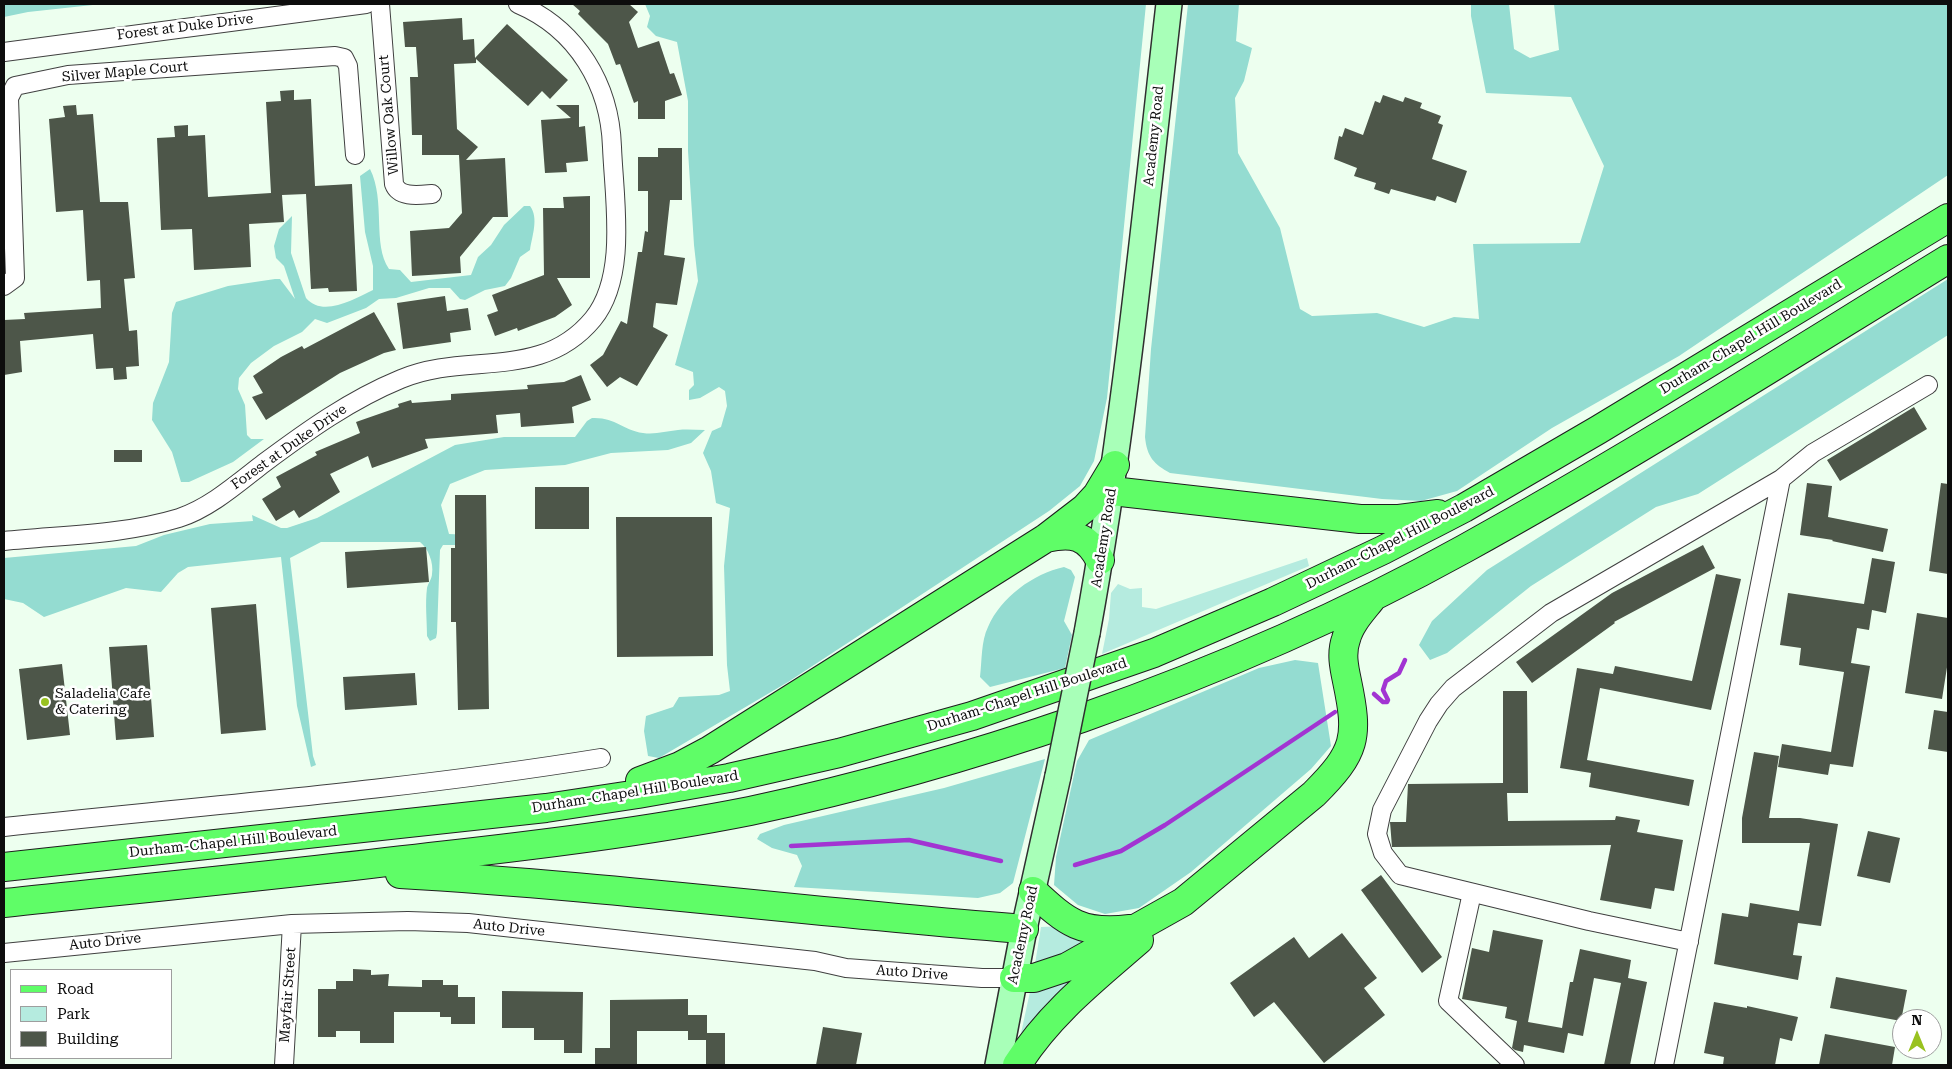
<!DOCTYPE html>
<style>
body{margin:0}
#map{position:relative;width:1952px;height:1069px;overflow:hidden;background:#edffef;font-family:"Roboto Serif",serif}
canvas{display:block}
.frame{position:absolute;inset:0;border:5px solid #0d0d0d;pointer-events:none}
.legend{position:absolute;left:10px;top:969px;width:162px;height:90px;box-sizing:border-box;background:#fff;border:1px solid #9e9e9e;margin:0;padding:6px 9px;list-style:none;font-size:15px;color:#0d0d0d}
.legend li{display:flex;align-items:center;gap:10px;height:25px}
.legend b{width:25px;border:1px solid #9e9e9e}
.north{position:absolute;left:1892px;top:1009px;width:50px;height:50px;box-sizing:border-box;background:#fff;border:1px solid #9e9e9e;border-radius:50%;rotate:0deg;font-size:14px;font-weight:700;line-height:20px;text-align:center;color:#0d0d0d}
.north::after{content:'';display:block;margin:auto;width:18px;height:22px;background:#99c220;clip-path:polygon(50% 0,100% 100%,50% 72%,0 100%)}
</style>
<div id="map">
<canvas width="1952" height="1069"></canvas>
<div class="frame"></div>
<ul class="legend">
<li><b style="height:6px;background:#5ffd67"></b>Road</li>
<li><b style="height:14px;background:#b5ebdf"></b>Park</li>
<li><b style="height:14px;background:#4d5649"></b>Building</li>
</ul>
<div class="north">N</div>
</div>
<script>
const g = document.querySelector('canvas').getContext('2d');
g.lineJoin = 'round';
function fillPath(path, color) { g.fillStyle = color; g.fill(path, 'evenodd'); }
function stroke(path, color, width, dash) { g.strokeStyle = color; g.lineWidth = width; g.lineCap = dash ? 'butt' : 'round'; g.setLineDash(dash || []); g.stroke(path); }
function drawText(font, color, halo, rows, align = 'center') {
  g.font = font + ' "Roboto Serif",serif'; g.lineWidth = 5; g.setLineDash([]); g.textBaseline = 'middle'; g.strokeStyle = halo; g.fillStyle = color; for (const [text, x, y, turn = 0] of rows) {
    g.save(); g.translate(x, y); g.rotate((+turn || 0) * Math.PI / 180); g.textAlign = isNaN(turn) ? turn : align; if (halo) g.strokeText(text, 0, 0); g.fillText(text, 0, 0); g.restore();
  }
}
fillPath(new Path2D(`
 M1307 558 1309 566 1102 654 1109 619 1111 593 1118 584 1130 589 1142 588V607L1156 609Z
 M1066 926 1107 938 1035 964 1041 927Z
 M1095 958 1020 1038 1031 987Z`), '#b5ebdf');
fillPath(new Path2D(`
 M4 4H102L28 12 4 17Z
 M645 4H1146L1107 398 1094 461 1080 486 1049 511 788 682 659 758 648 756 644 731 646 716 673 707 679 697 719 695 730 691 727 665 724 566 730 508 716 503 711 471 703 453 712 431 721 427 727 406 725 391 719 387 700 398 689 400V390L694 385 693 372 675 365 698 281 694 245 688 151V101L677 42 656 36 647 27 650 16Z
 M1188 4H1239L1236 41 1252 48 1244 81 1235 98 1238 153 1280 228 1300 309 1312 316 1377 313 1424 327 1454 317 1479 319 1473 244 1580 243 1604 166 1571 97 1486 93 1471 16V4H1509L1514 49 1530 58 1559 50 1554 4H1948V175L1679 356 1552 428 1457 491 1421 501 1382 499 1170 473C1154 464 1147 457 1145 437L1151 349Z
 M370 169C386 201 372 244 389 269L400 270 411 282 471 275 478 257 491 245 504 225 524 206H530C539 218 532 236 530 250L520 257 511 278 505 286 485 290 465 300 460 299 450 288H429L396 298 379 299 366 308 327 323 315 319 302 332 274 346 251 363 239 378 238 389 245 405 247 435 251 439H264L233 462 189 482H181L172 452 152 420 153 403 169 362 172 313 176 302 228 286 275 279H280L295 299 284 266 276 258 274 246 279 229 292 216 291 253 306 298C323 318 354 299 373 290V266L365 232 360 176Z
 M1948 279V335L1698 494 1656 507 1531 586 1447 653 1430 660 1419 645 1432 621 1487 570Z
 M592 418C616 417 622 430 643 433 655 435 666 431 678 430 687 429 696 430 705 430L691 443 668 450 611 453 565 465 485 470 450 484 441 505 449 534 471 535 463 545H443L440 550 437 633 436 638 430 641 427 636C427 620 425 604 427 588 428 583 432 579 432 574 434 563 428 548 420 542H321L290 558 313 756 316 765 311 767 297 706 281 557 188 567 178 573 161 592 126 588 44 617 23 603 4 599V558L136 546 164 535 210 524 253 521 252 515 281 528H287L317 518 455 445 504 437H575L587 421Z
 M1064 567 1071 570 1075 577 1064 621 1072 635 1065 668 990 687 980 677C982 661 981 641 988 627 1001 597 1033 574 1064 567Z
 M1295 660 1318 663 1331 746 1311 769 1191 872 1139 908 1105 914 1078 905 1054 885 1056 857 1077 761 1089 740 1259 668Z
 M1045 759 1013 883 1000 893 978 898 794 887 802 866 797 855 772 848 757 839 760 834 784 825 944 788Z`), '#94dcd1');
stroke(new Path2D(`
 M1374 694 1383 702H1387L1388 700 1383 690 1386 681 1399 673 1405 660
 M791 846 909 840 1001 861
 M1075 865 1121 851 1165 825 1335 712`), '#a234d2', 4.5);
fillPath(new Path2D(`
 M572 4H629L638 12 629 22 638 48 659 41 670 74 674 73 682 95 665 101V119H638V101L634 103 620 64 616 65 608 44 578 14 580 11Z
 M462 18 463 40 474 39 475 58 507 24 568 80 550 99 542 91 528 106 476 59V63L454 64 457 129 478 147 466 160 505 158 508 217H493L460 257 461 273 412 276 410 231 449 228 462 213 459 155H422V135H412L410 77H418L416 47H405L403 22Z
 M294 90V100L311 99 315 186 352 184 357 291 329 292 328 288 311 289 306 194 282 195 284 222 249 224 251 267 194 270 192 229 161 230 157 138 175 137 174 126 188 125V136L205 135 208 197 271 193 266 102 281 101 280 91Z
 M1383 95 1403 102 1405 97 1422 103 1420 108 1441 116 1438 123 1443 125 1432 159 1467 171 1456 203 1437 196 1435 201 1391 189 1389 194 1374 189 1376 183 1354 176 1357 168 1334 159 1339 136 1342 137 1345 128 1363 135 1375 101 1380 103Z
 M76 105 77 115 93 114 100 202H128L135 278 124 279 129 331 137 330 139 366 126 367 127 379 114 380 113 368 96 369 93 334 20 341 22 372 4 375V320L25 319 24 313 101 308 100 280 87 281 83 210 56 212 49 119 65 117 63 106Z
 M556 105H579V127L585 126 588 161 566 163 567 172 545 173 541 120 571 118Z
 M658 148H682V200H670L664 255 685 258 677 305 656 303 653 327 668 335 637 386 620 377 607 387 590 365 603 355 621 321 627 324 638 252H642L645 231 648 232V191H638V157H658Z
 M590 196V278H557L572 305 555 317 518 331 517 328 495 336 487 315 498 311 492 295 544 275 543 208H564L563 197Z
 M445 296 447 311 468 308 471 330 450 333 451 342 403 349 397 303Z
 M374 312 396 350 384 353 340 373 266 420 252 397 263 393 253 376 281 357 302 346 304 349Z
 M581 375 591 400 572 407 574 423 521 427 520 413 496 415 498 433 425 439 428 448 372 468 368 456 330 474 340 492 299 518 294 510 276 521 262 499 281 487 276 477 317 455 315 452 360 433 356 422 399 407 398 404 411 400 412 403 451 400V394L528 389 527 385 564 382Z
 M1914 407 1927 429 1840 481 1827 460Z
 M114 450H142V462H114Z
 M1807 483 1832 486 1828 517 1888 529 1883 552 1832 541 1833 540 1800 535Z
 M1941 483 1948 484V574L1929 571Z
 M535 487H589V529H535Z
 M455 495H486L489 709 458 710 456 622H451V548H455Z
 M616 517H712L713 656 617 657Z
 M1703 545 1715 568 1614 622 1615 623 1532 683 1516 662 1612 593Z
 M426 547 429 582 347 588 345 552Z
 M1872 558 1895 562 1886 613 1872 610 1869 630 1857 628 1851 663 1870 666 1853 767 1830 764 1828 775 1778 767 1782 744 1831 752 1844 672 1799 665 1801 648 1780 645 1788 593 1864 604Z
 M1716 574 1741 579 1711 710 1600 688 1587 760 1694 780 1689 806 1589 787 1591 773 1560 768 1577 668 1613 674 1615 666 1692 681Z
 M256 604 266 730 221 734 211 608Z
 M1917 613 1948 618V661L1942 699 1905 693Z
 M147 645 154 737 116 740 109 647Z
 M62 664 70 735 27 740 19 669Z
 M415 673 417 705 345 710 343 677Z
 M1503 691H1527L1528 793H1507L1508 821 1615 820 1616 816 1640 820 1637 832 1683 840 1674 891 1655 888 1651 909 1600 900 1611 845 1392 847 1390 822H1406L1408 784 1503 783Z
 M1934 710 1948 712V752L1928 749Z
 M1754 752 1779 756 1769 818H1800L1838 824 1821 926 1798 923 1793 955 1802 956 1798 980 1714 964 1722 913 1748 917 1750 903 1799 911 1810 843H1742V818Z
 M1868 831 1900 838 1890 883 1857 876Z
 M1381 875 1442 957 1422 973 1361 890Z
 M1493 930 1543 940 1528 1022 1562 1028 1570 982H1573L1580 949 1631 960 1628 978 1647 982 1630 1065H1604L1621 983 1594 978 1583 1036 1568 1033 1564 1053 1524 1045 1523 1052 1515 1050 1512 1048 1517 1021 1505 1018 1507 1007 1462 999 1472 948 1489 952Z
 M1342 933 1377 978 1364 988 1385 1015 1324 1063 1274 1002 1254 1017 1230 983 1294 937 1309 958Z
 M353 969 371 970V975L389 974 388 986 422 987V980H443V985H458V997H475V1024H451V1017H440V1012H394V1043H360V1031H336V1037H318V989H336V981H353Z
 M1836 977 1907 990 1901 1021 1830 1008Z
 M502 991 583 992 582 1053H564V1040H534V1028H502Z
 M688 999V1015H707V1033H725V1065H706V1040H688V1031H637V1065H595V1048H610V1000Z
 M1714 1002 1747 1008V1006L1798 1017 1792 1041 1780 1038 1775 1065H1723L1724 1057 1704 1053Z
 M823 1027 862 1033 856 1065H816Z
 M1825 1034 1895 1047 1892 1065H1819Z`), '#4d5649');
const minor = new Path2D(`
 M380 4 394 184C399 198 419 195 432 194
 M4 52 366 4
 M4 286 15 278 9 98 15 86 68 75 335 56 344 58 348 66 355 155
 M4 541C61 535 123 535 179 518 210 508 238 483 264 463 307 431 350 400 401 379 466 351 541 382 593 319 628 276 614 199 612 147 610 85 577 29 518 4
 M4 827C203 806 404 790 601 758
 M1472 893 1448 1001 1515 1065
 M1689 942 1589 921 1400 875 1383 853 1377 834 1382 810 1428 721 1439 704 1453 688 1551 613 1781 479 1813 453 1928 385
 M4 953 292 924 408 921 468 923 815 961 846 968 982 978H1014
 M284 1065 292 924
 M1664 1065 1781 479`);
const secondary = new Path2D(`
 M1087 633C1125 425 1145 214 1169 4
 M998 1065 1024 929 1058 776`);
const primary = new Path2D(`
 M1112 491 1360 519H1399L1438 514
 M1046 538C1072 532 1087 535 1100 560
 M640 781 680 766 710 750 1046 538 1085 508 1097 495 1115 465
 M4 867 546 808 638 794 729 778 839 753 972 716 1154 653 1273 602 1383 550 1464 508 1598 430 1948 218
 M400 874C608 886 816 913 1024 929
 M1033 891C1067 923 1082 935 1130 929
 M4 903C146 888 288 874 430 857 537 845 644 832 750 811 863 787 974 755 1082 718 1213 672 1343 616 1464 549 1629 458 1788 357 1948 259
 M1014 978H1034L1067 967 1183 902 1314 794C1356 752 1359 738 1347 681 1344 667 1341 653 1346 639 1350 623 1363 610 1373 597
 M1017 1065C1049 1014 1094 979 1139 940`);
stroke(minor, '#404040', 20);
stroke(secondary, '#2f2f2f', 28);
stroke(primary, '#1e1e1e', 30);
stroke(minor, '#fff', 18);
stroke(secondary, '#a8ffb8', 25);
stroke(primary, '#5ffd67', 28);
const secondaryBridge = new Path2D(`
 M1058 776 1087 633`);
stroke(secondaryBridge, '#2f2f2f', 28, []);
stroke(secondaryBridge, '#a8ffb8', 25);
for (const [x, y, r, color] of [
 [45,702,5,"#99c220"]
]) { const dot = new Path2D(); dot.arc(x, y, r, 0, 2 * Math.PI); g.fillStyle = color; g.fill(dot); stroke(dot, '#fff', 2); }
drawText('14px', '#0d0d0d', '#fff', [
 ["Forest at Duke Drive",185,27,-7],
 ["Silver Maple Court",125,72,-5],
 ["Willow Oak Court",389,115,-95],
 ["Academy Road",1154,136,-84],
 ["Durham-Chapel Hill Boulevard",1751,337,-31],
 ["Forest at Duke Drive",289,447,-35],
 ["Academy Road",1104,538,-81],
 ["Durham-Chapel Hill Boulevard",1400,538,-27],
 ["Durham-Chapel Hill Boulevard",1027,695,-18],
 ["Durham-Chapel Hill Boulevard",635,792,-9],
 ["Durham-Chapel Hill Boulevard",233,842,-6],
 ["Auto Drive",509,928,6],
 ["Academy Road",1023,935,-78],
 ["Auto Drive",105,942,-6],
 ["Auto Drive",912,973,4],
 ["Mayfair Street",288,995,-86]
]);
drawText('14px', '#0d0d0d', '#fff', [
 ["Saladelia Cafe",55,694],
 ["& Catering",55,710]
], 'left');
</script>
